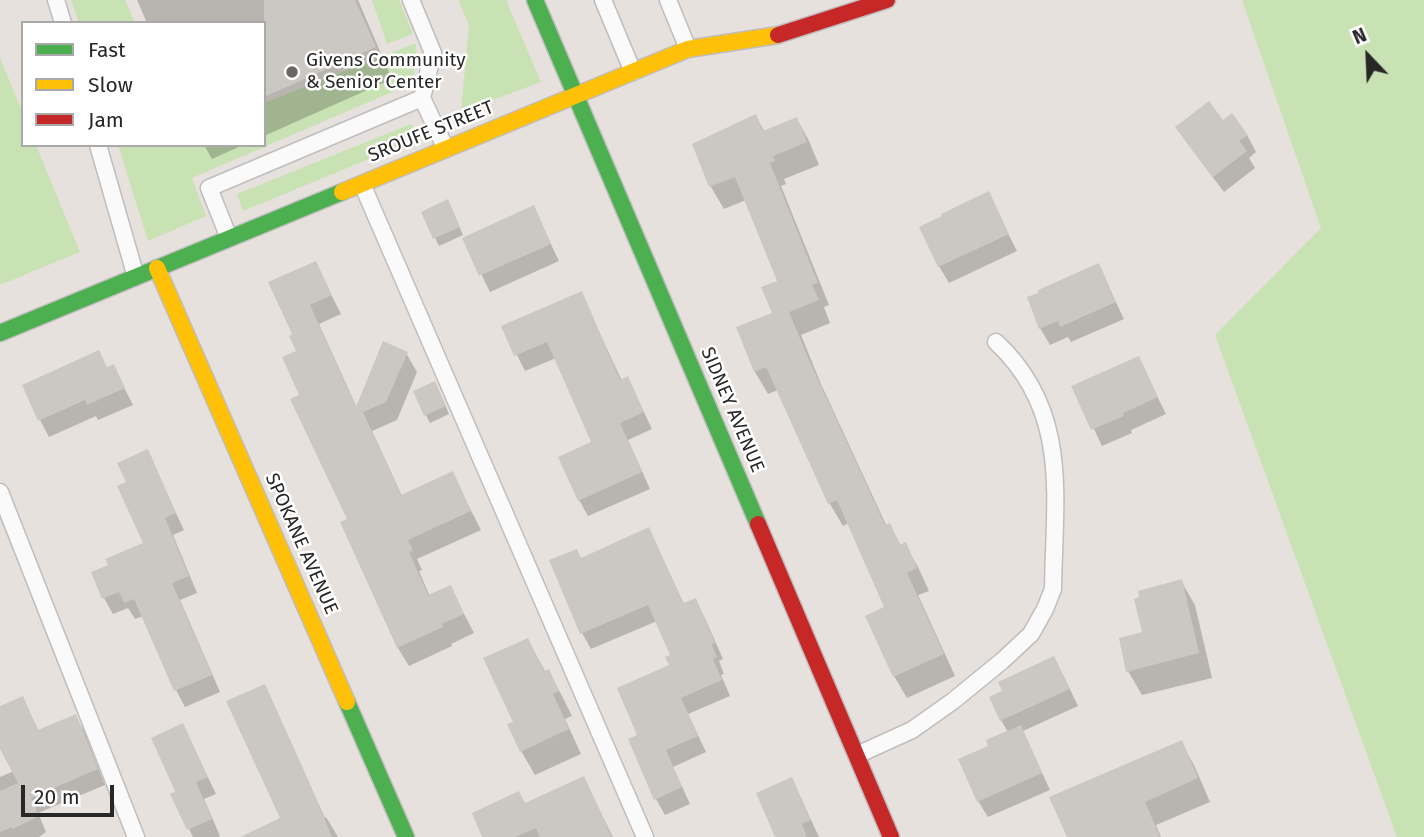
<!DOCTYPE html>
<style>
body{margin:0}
#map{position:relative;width:1424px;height:837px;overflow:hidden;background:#e6e1dc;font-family:"Fira Sans",sans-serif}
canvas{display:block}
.legend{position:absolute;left:21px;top:21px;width:245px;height:126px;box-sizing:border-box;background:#fff;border:2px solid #a9a9a9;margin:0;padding:9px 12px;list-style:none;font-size:21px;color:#272727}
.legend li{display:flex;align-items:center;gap:14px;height:35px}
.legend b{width:35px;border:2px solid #a9a9a9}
.north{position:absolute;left:1333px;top:21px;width:70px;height:70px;-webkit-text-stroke:5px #fff;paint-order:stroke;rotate:337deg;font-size:19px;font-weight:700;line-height:28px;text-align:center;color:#272727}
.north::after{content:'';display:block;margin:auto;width:24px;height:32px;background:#272727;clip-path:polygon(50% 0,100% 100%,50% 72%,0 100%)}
.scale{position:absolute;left:21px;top:785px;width:93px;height:32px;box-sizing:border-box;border:4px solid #272727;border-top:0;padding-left:9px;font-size:21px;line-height:24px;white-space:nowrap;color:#272727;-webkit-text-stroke:5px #fff;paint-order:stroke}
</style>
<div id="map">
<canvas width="1424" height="837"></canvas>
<ul class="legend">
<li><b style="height:9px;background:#4caf50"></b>Fast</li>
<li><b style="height:9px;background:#ffc107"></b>Slow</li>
<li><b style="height:9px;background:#c62828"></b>Jam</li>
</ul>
<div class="north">N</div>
<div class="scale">20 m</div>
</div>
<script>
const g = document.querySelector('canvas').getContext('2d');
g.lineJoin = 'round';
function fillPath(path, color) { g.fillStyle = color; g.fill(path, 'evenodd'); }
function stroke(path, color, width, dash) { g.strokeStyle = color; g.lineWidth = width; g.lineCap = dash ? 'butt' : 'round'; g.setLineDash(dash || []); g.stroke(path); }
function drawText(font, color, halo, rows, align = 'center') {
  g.font = font + ' "Fira Sans",sans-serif'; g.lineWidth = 5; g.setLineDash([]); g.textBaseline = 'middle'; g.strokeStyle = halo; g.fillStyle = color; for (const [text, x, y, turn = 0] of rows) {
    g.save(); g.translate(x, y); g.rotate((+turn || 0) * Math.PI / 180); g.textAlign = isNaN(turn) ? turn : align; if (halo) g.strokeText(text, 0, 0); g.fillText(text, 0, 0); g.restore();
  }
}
fillPath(new Path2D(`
 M71 0H125L135 23H79Z
 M372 0H399L413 34 387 44Z
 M458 0H506L541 82 461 112 469 25Z
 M1242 0H1424V837H1397L1215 335 1321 228Z
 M416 43 413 83 192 178 206 216 148 241 118 145H264V103Z
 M0 58 23 113V145H36L80 252 0 285Z
 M411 124 420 138 243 211 237 194Z`), '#c9e2b3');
fillPath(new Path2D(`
 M137 0H358L392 79 264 136V23H147Z
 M756 117 765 132 797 119 809 141 819 165 784 179 786 184 781 186 829 305 824 307 830 323 801 335 821 384 887 527 890 525 901 546 905 545 918 567 929 591 918 595 955 676 907 698 894 676 887 608 849 523 843 526 830 504 778 390 768 394 755 372 738 328 774 314 779 282 746 200 724 209 711 187 694 145Z
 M1223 122 1247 135 1256 152 1249 158 1255 168 1224 192 1187 143 1177 127Z
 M204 145H243L212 159Z
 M988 194 1017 251 949 283 939 266Z
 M533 207 559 261 490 292 464 239Z
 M452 209 463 235 439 246 423 213Z
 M315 263 341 314 319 324 357 408 406 353 417 372 397 420 372 431 402 496 452 473 481 530 417 559 422 570 419 571 430 597 450 587 474 633 451 644 452 646 409 666 398 648 342 523 349 520 301 396 298 352Z
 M1098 265 1124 319 1071 342 1068 337 1050 345 1040 328Z
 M581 293 622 381 628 379 652 429 628 440 650 489 588 516 579 500 593 443 556 358 525 371 503 327Z
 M1138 358 1166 414 1131 430 1132 433 1102 446 1074 387Z
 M113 366 133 405 98 420 96 416 49 437 40 420Z
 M439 391 449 414 430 423 426 415Z
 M147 451 184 530 173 535 197 593 180 600 220 692 185 707 176 690 144 616 135 619 128 608 113 614 104 598 110 566 145 544 128 483Z
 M649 529 684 604 695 600 704 616 723 659 719 661 724 674 721 675 730 696 688 714 706 752 673 767 690 804 665 815 656 799 639 736 671 666 673 655 657 621 591 649 582 633 552 561 581 560Z
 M1181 581 1195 605 1212 678 1142 695 1128 671 1144 633Z
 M528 640 546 673 548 671 562 696 572 716 565 719 581 754 535 775 521 751Z
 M1063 675 1078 706 1023 731 1050 790 988 817 978 801 991 747 1008 732 1001 720Z
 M264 686 325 818 326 817 338 837H280L282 819Z
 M22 698 39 731 75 716 84 731 105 785 38 813 46 832 39 837H0V777L14 771 0 745V708Z
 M183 726 216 794 204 799 220 836 218 837H193L173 795 178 792 153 739Z
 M1181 742 1194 765 1210 802 1156 825 1161 837H1069Z
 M584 779 613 837H484L525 805Z
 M800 796 819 837H777Z`), '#0003');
fillPath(new Path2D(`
 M264 0H355L376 47 264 97Z
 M1209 101 1223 120 1232 113 1248 135 1239 141 1247 151 1213 177 1175 127Z
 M756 114 763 131 797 117 807 142 773 156 775 161 770 163 818 283 812 285 819 300 789 312 809 360 885 525 890 523 900 545 906 542 917 568 907 573 944 654 893 677 865 616 884 607 837 500 828 504 766 367 754 372 736 327 772 313 761 287 777 281 735 177 709 187 692 144Z
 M989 191 1009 234 938 267 919 227 942 216 941 214Z
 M448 199 460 227 433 239 421 212Z
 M534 205 551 244 479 276 462 238Z
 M316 261 332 295 310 305 356 407 383 341 408 352 386 402 363 412 401 495 453 471 471 511 408 540 413 551 409 552 428 595 451 585 464 614 442 624 443 627 397 648 340 522 347 519 290 399 299 395 282 357 296 351 289 336 292 334 268 282Z
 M1099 263 1116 302 1060 327 1058 321 1039 329 1027 297 1038 293V290Z
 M582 291 620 380 628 376 644 412 620 423 642 472 578 501 558 457 591 442 573 401 547 342 514 356 501 326Z
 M99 350 107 367 114 364 125 388 87 405 85 400 38 421 22 385Z
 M1139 356 1158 397 1123 413 1124 416 1091 430 1071 386Z
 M435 381 446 406 424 416 413 391Z
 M148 449 176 513 165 518 189 576 172 583 212 675 174 691 134 599 124 603 119 592 102 599 91 572 108 565 105 559 143 543 117 486 126 482 117 463Z
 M649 527 683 603 696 598 715 643 711 644 717 657 713 659 722 680 681 698 698 736 666 750 682 787 654 800 628 739 637 735 617 688 669 665 665 657 670 655 648 605 580 634 549 560 577 549 581 558Z
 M1182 579 1199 653 1126 672 1119 638 1142 632 1134 599 1139 597 1138 591Z
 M528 638 544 671 549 669 559 691 553 694 569 729 520 752 507 724 513 722 483 658Z
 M1054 656 1070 689 1000 721 989 697 1002 691 998 682Z
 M265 684 310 784 332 837H240L280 818 226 701Z
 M23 696 38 730 76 714 98 769 31 798 39 816 13 829 12 827 0 832V791L18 783 0 749V706Z
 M183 723 208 777 196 782 212 819 187 830 170 794 180 789 175 791 151 738Z
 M1021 725 1042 773 977 802 958 759 988 746 986 740Z
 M1182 740 1198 778 1145 802 1160 837H1067L1049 797Z
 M584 776 612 837H540L536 828 515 837H482L472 813 519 791 525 803Z
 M792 777 811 820 802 824 807 837H775L756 793Z`), '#cbc7c3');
const lane = new Path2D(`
 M56 0 63 23
 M411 0 433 53 422 98 446 149
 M603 0 633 72
 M668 0 688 49
 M98 145 136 277
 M362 184 645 837
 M229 238 209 188 422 98
 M0 492 136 837
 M857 755 912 730 953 701 1002 661 1031 634 1045 609 1053 589C1054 498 1071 412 996 342`);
const fast = new Path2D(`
 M535 0 758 524
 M0 333 342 192
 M347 702 406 837`);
const slow = new Path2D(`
 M342 192 688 49 778 35
 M157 268 347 702`);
const jam = new Path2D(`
 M778 35 887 0
 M758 524 891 837`);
stroke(lane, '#bfbdbe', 19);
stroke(fast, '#bfbdbe', 19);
stroke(slow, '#bfbdbe', 19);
stroke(jam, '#bfbdbe', 19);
stroke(lane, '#fbfafa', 16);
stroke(fast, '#4caf50', 16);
stroke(slow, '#ffc107', 16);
stroke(jam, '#c62828', 16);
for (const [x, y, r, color] of [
 [292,72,7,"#6a6866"]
]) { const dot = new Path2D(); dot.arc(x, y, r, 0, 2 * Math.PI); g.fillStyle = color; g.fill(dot); stroke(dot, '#fff', 2.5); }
drawText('19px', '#272727', '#fff', [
 ["Givens Community",306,61],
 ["& Senior Center",306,83]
], 'left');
drawText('19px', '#272727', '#fff', [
 ["SROUFE STREET",431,132,-22],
 ["SIDNEY AVENUE",732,410,67],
 ["SPOKANE AVENUE",301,544,66]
]);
</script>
